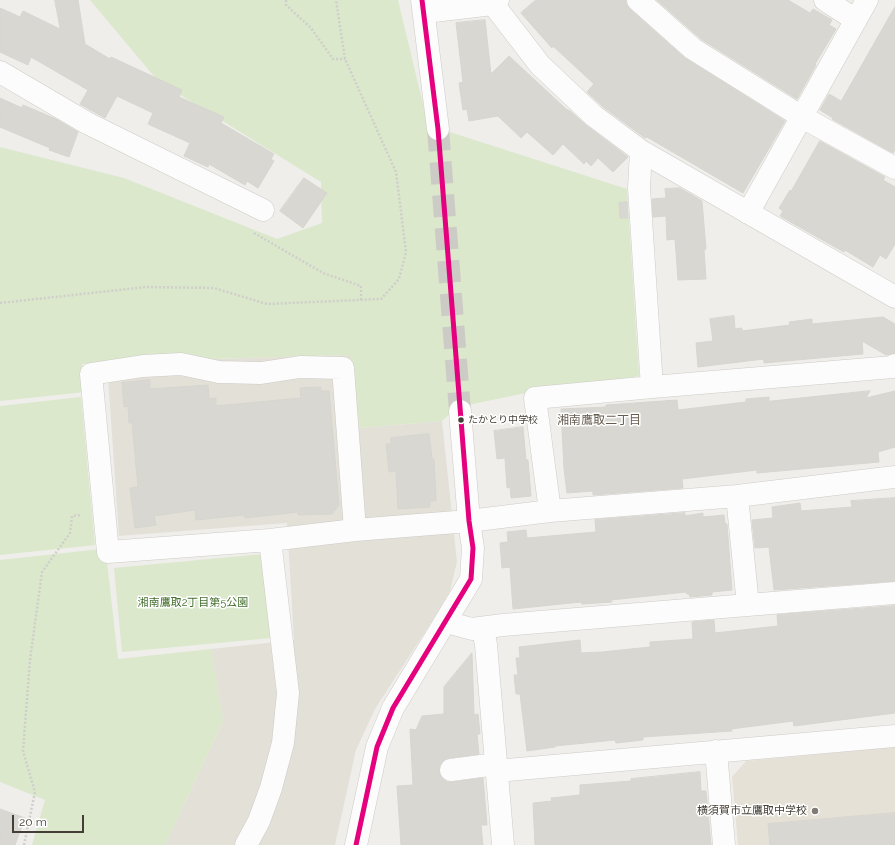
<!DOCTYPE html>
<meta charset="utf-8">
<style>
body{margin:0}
#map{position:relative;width:895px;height:845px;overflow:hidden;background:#efeeea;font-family:Raleway,sans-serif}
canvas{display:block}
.scale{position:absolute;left:12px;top:815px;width:72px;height:18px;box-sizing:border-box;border:2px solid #443f36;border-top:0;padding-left:5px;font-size:12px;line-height:14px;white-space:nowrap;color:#443f36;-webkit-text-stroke:3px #fff;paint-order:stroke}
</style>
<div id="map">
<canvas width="895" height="845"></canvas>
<div class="scale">20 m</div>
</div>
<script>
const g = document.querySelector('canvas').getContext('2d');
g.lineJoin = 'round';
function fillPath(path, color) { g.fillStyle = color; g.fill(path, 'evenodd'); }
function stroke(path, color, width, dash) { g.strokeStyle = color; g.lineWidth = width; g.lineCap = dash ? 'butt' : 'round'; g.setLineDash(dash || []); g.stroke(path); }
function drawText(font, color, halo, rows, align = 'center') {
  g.font = font + ' Raleway,"Noto Sans JP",sans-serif'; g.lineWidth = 3; g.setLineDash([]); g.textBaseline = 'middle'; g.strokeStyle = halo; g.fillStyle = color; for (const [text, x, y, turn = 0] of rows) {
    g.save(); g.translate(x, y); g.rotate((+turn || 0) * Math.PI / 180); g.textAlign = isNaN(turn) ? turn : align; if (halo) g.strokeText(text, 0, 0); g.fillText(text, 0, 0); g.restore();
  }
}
fillPath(new Path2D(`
 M350 355 360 428 442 421 457 562 450 591 432 621 375 709 356 750 335 845H165L223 721 211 649 294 640 287 523 119 536 107 362Z`), '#e3e0d7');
fillPath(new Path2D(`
 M895 747V845H738L732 777 746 761Z`), '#e5e1d6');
fillPath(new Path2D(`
 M90 0H398L428 125 627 189 639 376 521 394 458 407 442 421 360 428 349 355 107 362 82 364 85 392 0 401V147L124 178 277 239 322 223 321 182 158 81Z
 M81 397 95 545 0 555V406Z
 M101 549 107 562 118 659 211 649 223 721 165 845H32L45 800 0 782V560Z
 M263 554 271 638 122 652 114 568Z`), '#dbe8cc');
const building = new Path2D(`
 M55 0H78L85 44 110 59 111 57 182 90 179 97 224 117 221 123 274 154 271 159 274 161 258 188 247 181 245 185 209 164 208 167 184 156 190 143 148 124 153 113 117 96 105 118 80 104 88 90 31 57 28 65 0 52V8L20 17 23 11 60 29Z
 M536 0H626V4L630 9 685 58 785 121 743 193 647 137 645 138 602 106 587 92 594 84 553 46 552 48 521 13Z
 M657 0H788L810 13 813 9 832 20 829 25 836 29 815 64 816 65 797 99 701 39Z
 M895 7V149L893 153 832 119 833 118 820 110 829 94 841 101Z
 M485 20 491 74 509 56 566 109 570 111 587 126 628 157 613 172 598 158 591 166 586 161 584 164 563 144 553 155 527 132 521 138 498 116 469 121 467 109 463 110 459 83 463 82 456 23Z
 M0 98 22 108 23 105 56 119 78 132 69 157 49 150 50 148 0 127Z
 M820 141 885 177 883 180 895 187V244L886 259 880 255 873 267 845 250 844 252 780 216 783 211 779 208 790 190 791 191Z
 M304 178 327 193 303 228 280 211Z
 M680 188 702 201 706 249 704 250 706 279 678 280 675 239 667 240 666 216 653 217 652 199 666 198 665 189Z
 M627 202 628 218H620L619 203Z
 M734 316 735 329 742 328V331L790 325 789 322 812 319V324L883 317 895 324V353L886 355 862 341 863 354 764 363V359L698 367 696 343 713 341 710 319Z
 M150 380V389L208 385 209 399 216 398V406L301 398 300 388 321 387V391H329L339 505 332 514 298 515V512L245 518 244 515 196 520 195 510 154 516 156 525 135 528 130 488 138 487 132 423H129L128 406 124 407 122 383Z
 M870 391 866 398 895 391V447L878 452 879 462 757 473V470L682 479 683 488 593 495V491L567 493 564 469 561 409 606 407V405L677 400 678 410 746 402V399L769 397V401Z
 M523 427 526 460H528L531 496 511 498 510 487 507 488 505 458 497 459 494 431Z
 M429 434 432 459H434L436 501H430V507L398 509 396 471 389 472 386 444H391V438Z
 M895 498V581L774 590 769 547 755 548 752 520 773 518 772 507 800 503 801 511 852 507 851 501Z
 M685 513V516L703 513V517L724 515 725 524H727L732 590 712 592V595L690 597 689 594H687L686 592 611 600 612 602 582 604 581 602 513 609 510 567 502 568 500 543 508 542 507 532 526 530 527 538 596 532 595 520Z
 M895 606V713L794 726 793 721 731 729 732 731 643 737V740L616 743 615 740 555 746V747L527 751 520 694H516L514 675H518L516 658H520L519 647 580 640 581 653 602 652 650 647V642L693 639 692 622 714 620 715 633 778 626 777 615Z
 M472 653 474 715 478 714 480 734H477L479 754 449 758 444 760 440 765 439 771 441 777 447 782H453L483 778 487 825H481L483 845H401L397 786 413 785 410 729 416 730 422 716 444 714V687Z
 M700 772 701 791H706L711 845H535L533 803 552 801 551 798 580 795V785L631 781V779Z
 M0 809 25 818 15 845H0Z
 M895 813V845H770L768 824Z`);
fillPath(building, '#d8d7d2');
stroke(building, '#d7d5d0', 1);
stroke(new Path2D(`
 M438 129 460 411`), '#cdcbc6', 22, [22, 11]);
const minor = new Path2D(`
 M422 0 438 129
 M638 0 693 49 802 117 895 168
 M825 0 856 20
 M493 4 540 65 594 116 641 151 895 297
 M425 12 493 4 498 0
 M0 72 87 123 263 210
 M641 151 639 188 652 387
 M748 213 867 0
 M737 496 748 605
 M550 511 535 398 652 387 893 367 895 365
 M355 530 343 368 300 367 261 373 219 372 181 364 143 366 91 374 108 552 270 540 355 530 469 521 550 511 737 496 895 477
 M446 622 472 629 503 625 895 593
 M483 628 486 645 503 845
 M716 751 724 845
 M451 770 496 764
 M496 771 895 736
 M246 845 259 821 271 788 283 743 288 693 270 540
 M356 845 377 747 393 708 471 579 473 548 469 521 460 411`);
stroke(minor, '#cdcbc7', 23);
stroke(new Path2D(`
 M286 0V5L311 28 333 59H345
 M254 233 323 273 361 286V300
 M0 303 146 287 214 288 267 304 381 299 399 279 406 252 396 172 345 59 336 0
 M24 845 35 792 23 751 30 660 42 572 70 533 72 516 81 515`), '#d0cecb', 2.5, [2, 2]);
stroke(minor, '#fdfcfc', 22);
stroke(new Path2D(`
 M356 845 377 747 393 708 471 579 473 548 469 521 438 129 422 0`), '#e5007d', 5);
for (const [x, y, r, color] of [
 [461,420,3.5,"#443f36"],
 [815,811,4,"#807c75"]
]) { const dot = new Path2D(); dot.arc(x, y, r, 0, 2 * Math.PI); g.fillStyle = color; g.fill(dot); stroke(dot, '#fff', 1.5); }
drawText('10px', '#443f36', '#fff', [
 ["たかとり中学校",468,420]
], 'left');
drawText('11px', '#45702f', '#fff', [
 ["湘南鷹取2丁目第5公園",193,603]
]);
drawText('11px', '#443f36', '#fff', [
 ["横須賀市立鷹取中学校",807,811]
], 'right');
drawText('12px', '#665d4f', '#fff', [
 ["湘南鷹取二丁目",599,420]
]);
</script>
